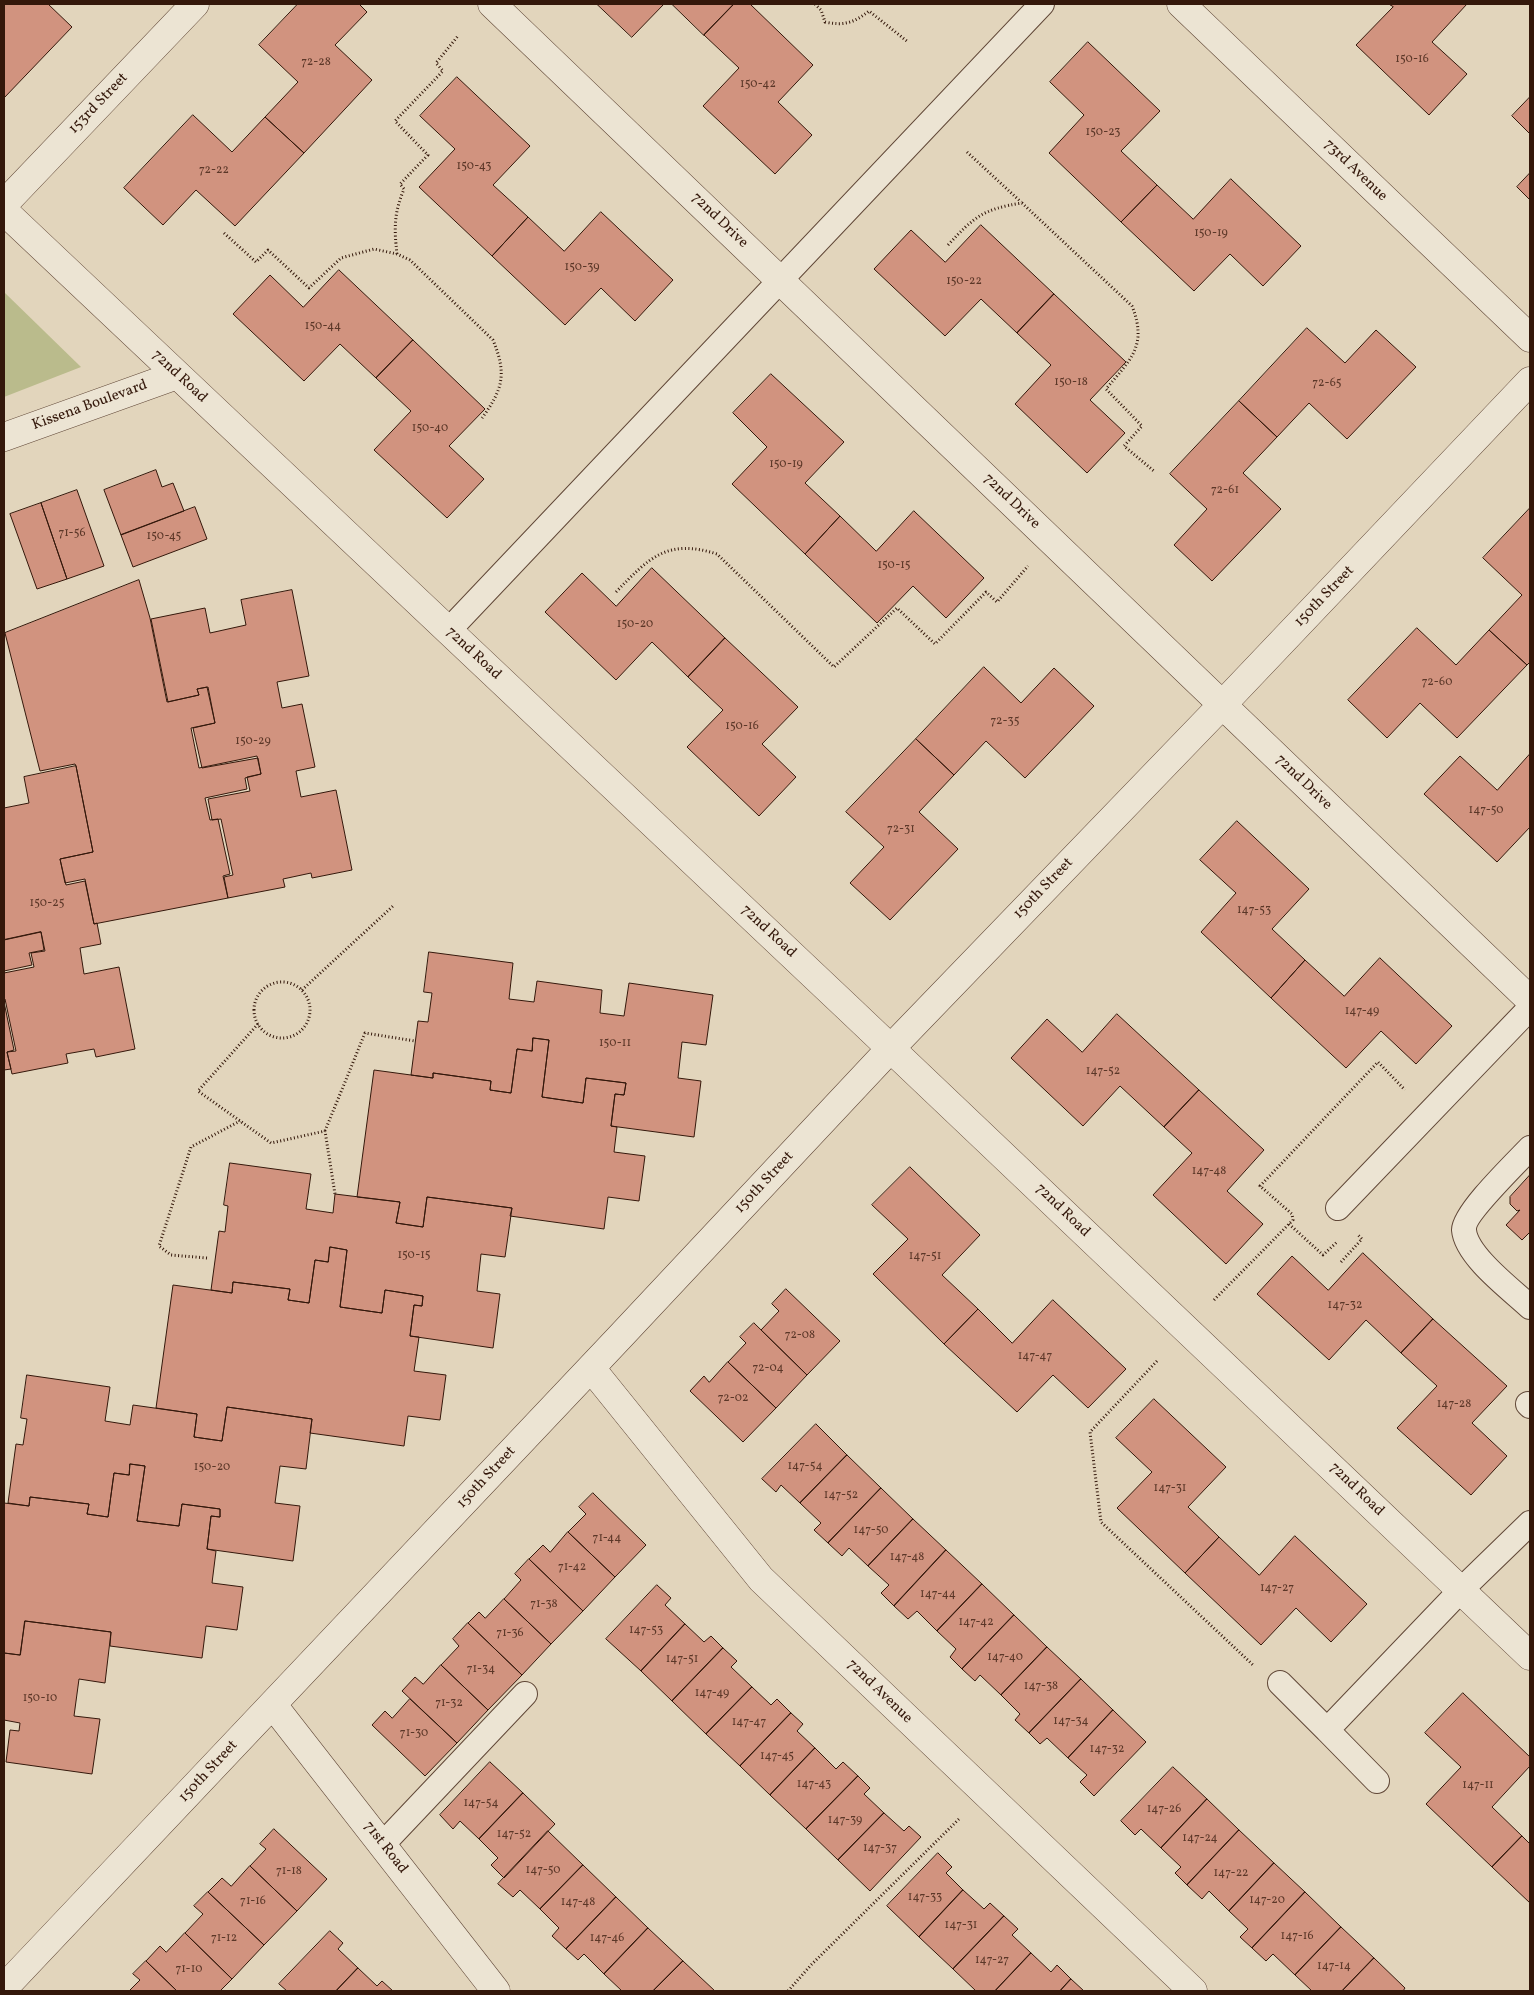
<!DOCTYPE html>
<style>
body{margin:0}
#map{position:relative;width:1534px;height:1995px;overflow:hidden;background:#e2d5bc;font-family:Vollkorn,serif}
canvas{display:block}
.frame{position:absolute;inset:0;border:5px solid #34180b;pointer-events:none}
</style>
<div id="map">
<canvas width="1534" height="1995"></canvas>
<div class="frame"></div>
</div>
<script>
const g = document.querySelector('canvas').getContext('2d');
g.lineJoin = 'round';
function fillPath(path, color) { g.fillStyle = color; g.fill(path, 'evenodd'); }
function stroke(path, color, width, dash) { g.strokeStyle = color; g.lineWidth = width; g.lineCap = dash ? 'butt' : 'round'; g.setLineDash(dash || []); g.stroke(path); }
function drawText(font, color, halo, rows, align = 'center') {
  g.font = font + ' Vollkorn,serif'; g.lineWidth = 4.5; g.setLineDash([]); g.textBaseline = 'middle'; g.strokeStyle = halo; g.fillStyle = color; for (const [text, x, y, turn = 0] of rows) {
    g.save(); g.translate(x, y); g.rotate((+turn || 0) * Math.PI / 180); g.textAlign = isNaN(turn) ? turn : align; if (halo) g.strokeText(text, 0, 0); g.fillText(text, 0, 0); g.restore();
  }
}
fillPath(new Path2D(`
 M4 292 81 367 4 397Z`), '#babb8c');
const building = new Path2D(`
 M4 4H48L72 27 4 98Z
 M298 4H359L367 12 335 45 372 80 304 153 265 117 298 82 259 45Z
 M597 4H664L632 37Z
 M672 4H734L704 35Z
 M734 4H750L813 65 778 102 812 135 775 174 703 106 739 68 704 35Z
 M1389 4H1467L1432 42 1467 74 1429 115 1356 45 1393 7Z
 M1088 42 1160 111 1121 151 1157 185 1121 222 1049 153 1084 115 1050 82Z
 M457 77 530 146 493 185 528 217 492 256 419 187 455 149 420 116Z
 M1530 97V134L1512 116Z
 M193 115 232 152 265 117 304 153 235 226 196 190 163 225 124 188Z
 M1530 173V200L1517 187Z
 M1231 179 1301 246 1263 286 1230 254 1194 291 1121 222 1157 185 1193 219Z
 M601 212 673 280 635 321 601 288 565 325 492 256 528 217 564 251Z
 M981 225 1054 294 1017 333 981 299 945 336 874 269 911 230 945 262Z
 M339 270 413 340 376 378 340 344 304 381 233 314 270 275 303 307Z
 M1054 294 1126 362 1090 400 1125 433 1087 473 1015 404 1051 365 1017 333Z
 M1307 328 1345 363 1376 330 1416 367 1347 439 1309 403 1277 437 1239 401Z
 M413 340 485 409 449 446 484 479 447 518 374 450 411 411 376 378Z
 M771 374 844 442 805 483 840 516 805 554 732 484 767 447 733 413Z
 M1239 401 1277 437 1243 473 1281 509 1212 581 1174 545 1207 509 1170 474Z
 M156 470 162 487 173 483 184 511 121 535 104 490Z
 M77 490 104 566 67 579 41 503Z
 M41 503 67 579 37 589 10 514Z
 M195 507 207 539 133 567 121 535Z
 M1530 508V662L1527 665 1489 630 1522 595 1483 558Z
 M914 511 984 578 946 618 913 586 877 623 805 554 840 516 876 551Z
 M652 568 725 638 688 677 652 642 616 680 545 612 582 573 616 606Z
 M139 580 150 618 167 702 199 695 197 689 207 687 215 723 191 728 199 768 257 756 261 774 245 778 247 789 205 798 210 820 218 819 230 874 223 876 228 898 94 924 85 879 65 883 60 859 93 852 76 766 75 764 40 771 5 633Z
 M292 590 309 676 277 682 282 708 302 704 315 767 296 771 301 797 336 790 352 870 312 878 311 873 283 879 285 887 228 898 224 877 233 875 221 819 212 820 208 799 250 791 247 777 261 774 258 758 202 768 193 728 215 723 208 687 197 689 199 695 168 702 151 619 205 608 210 633 246 625 241 600Z
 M1417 628 1456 665 1489 630 1527 665 1457 738 1420 703 1387 738 1348 700Z
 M725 638 798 707 762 744 796 777 759 816 687 747 723 710 688 677Z
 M984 667 1021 703 1054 668 1094 706 1025 778 986 741 954 775 916 739Z
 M916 739 954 775 919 812 958 849 890 920 850 883 884 847 846 812Z
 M1530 754V827L1497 862 1424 794 1460 756 1497 790Z
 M76 766 93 852 60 859 66 885 85 881 94 924 97 923 101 944 80 948 84 974 119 967 135 1049 96 1057 94 1049 66 1054 68 1063 12 1074 7 1052 16 1051 5 999H4V973L34 967 31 953 45 951 41 932 4 940V808L29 803 24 777Z
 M1237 821 1309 889 1272 929 1305 960 1271 998 1201 932 1236 893 1200 860Z
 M41 932 44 950 29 953 32 965 4 971V940Z
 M429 952 513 963 509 999 534 1002 537 981 602 990 600 1013 624 1016 629 983 713 995 706 1045 682 1042 678 1078 701 1081 694 1137 611 1126 615 1094 624 1095 626 1083 586 1078 583 1103 542 1097 549 1040 533 1038 532 1051 517 1049 511 1093 490 1090 491 1081 433 1073V1078L411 1075 418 1021 428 1022 432 993 424 992Z
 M1380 958 1452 1026 1416 1064 1381 1031 1346 1068 1271 998 1305 960 1344 996Z
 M4 1002 14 1050 7 1052 11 1069 4 1070Z
 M1117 1014 1199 1090 1164 1127 1120 1086 1083 1126 1011 1058 1047 1019 1082 1052Z
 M533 1038 549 1040 542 1097 583 1103 586 1078 626 1083 624 1095 615 1094 611 1126 617 1127 614 1152 645 1156 639 1201 608 1197 604 1229 510 1216 512 1208 427 1197 423 1227 396 1223 400 1202 357 1197 374 1070 433 1078V1073L491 1081 490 1090 511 1093 517 1049 532 1051Z
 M1199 1090 1264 1150 1227 1191 1263 1224 1226 1264 1153 1195 1192 1153 1164 1127Z
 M230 1163 311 1174 306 1209 333 1213 335 1194 400 1202 396 1223 423 1227 427 1197 512 1208 505 1257 481 1254 477 1291 500 1294 493 1348 410 1336 414 1305 422 1306 423 1296 385 1290 382 1313 340 1307 347 1250 330 1247 328 1262 315 1260 309 1303 288 1300 290 1289 233 1282 232 1293 211 1290 219 1231 225 1232 228 1206 224 1205Z
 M910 1167 980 1235 942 1275 978 1309 944 1344 873 1274 908 1239 872 1205Z
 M1530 1175V1232L1522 1240 1506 1225 1520 1210 1517 1211 1510 1204V1197Z
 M330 1247 347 1250 340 1307 382 1313 385 1290 423 1296 422 1306 414 1305 410 1336 419 1337 414 1371 446 1375 440 1420 408 1416 404 1446 310 1433 312 1419 227 1407 222 1441 194 1437 197 1414 156 1408 173 1285 232 1293 233 1282 290 1289 288 1300 309 1303 315 1260 328 1262Z
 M1363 1253 1433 1319 1401 1353 1366 1320 1329 1360 1257 1294 1292 1256 1328 1290Z
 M786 1289 840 1341 807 1375 761 1330 779 1311 772 1304Z
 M1053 1300 1126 1369 1088 1408 1053 1375 1017 1412 944 1344 978 1309 1012 1343Z
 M1433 1319 1507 1386 1472 1423 1507 1456 1471 1495 1397 1428 1437 1386 1401 1353Z
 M754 1323 807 1375 776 1408 728 1362 746 1343 740 1337Z
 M728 1362 776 1408 743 1442 690 1391 704 1376 709 1382Z
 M27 1375 110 1387 105 1421 130 1425 133 1405 197 1414 194 1437 222 1441 227 1407 312 1419 306 1469 280 1466 275 1503 300 1506 293 1561 207 1549 211 1516 220 1517V1509L182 1504 179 1526 137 1521 145 1466 130 1464 129 1475 114 1473 108 1517 87 1514 89 1504 30 1497 29 1506 8 1503 16 1444 23 1445 27 1419 21 1418Z
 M1154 1399 1226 1467 1188 1507 1219 1537 1185 1573 1117 1508 1152 1472 1116 1438Z
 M816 1424 847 1455 800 1503 781 1485 776 1492 762 1479Z
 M847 1455 881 1488 828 1543 814 1530 821 1523 800 1503Z
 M130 1464 145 1466 137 1521 179 1526 182 1504 220 1509V1517L211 1516 207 1549 216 1551 212 1583 243 1587 237 1630 206 1626 202 1658 110 1646 111 1632 25 1621 20 1655 4 1653V1503L29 1506 30 1497 89 1504 87 1514 108 1517 114 1473 129 1475Z
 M881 1488 913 1519 868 1566 849 1548 842 1556 828 1543Z
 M593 1493 646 1545 615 1577 568 1532 586 1514 579 1507Z
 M913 1519 946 1550 894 1606 881 1593 889 1585 868 1566Z
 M568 1532 615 1577 583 1611 529 1559 543 1545 550 1552Z
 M1295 1536 1367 1604 1331 1642 1296 1608 1261 1645 1185 1573 1219 1537 1259 1575Z
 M946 1550 982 1584 937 1631 917 1611 908 1619 894 1606Z
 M529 1559 583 1611 551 1644 504 1599 521 1580 515 1574Z
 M982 1584 1014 1615 962 1669 950 1657 956 1649 937 1631Z
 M657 1585 671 1598 665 1605 685 1624 641 1671 606 1639Z
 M504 1599 551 1644 522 1675 468 1623 479 1612 485 1618Z
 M1014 1615 1047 1647 1001 1695 980 1675 975 1681 962 1669Z
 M25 1621 111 1632 105 1683 79 1679 74 1716 100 1719 92 1774 6 1762 10 1730 19 1731 20 1723 4 1720V1653L20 1655Z
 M468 1623 522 1675 488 1710 441 1665 459 1646 453 1639Z
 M685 1624 704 1642 711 1636 723 1648 672 1701 641 1671Z
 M1047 1647 1081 1679 1029 1733 1015 1720 1020 1714 1001 1695Z
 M723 1648 737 1661 731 1667 752 1687 706 1734 672 1701Z
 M441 1665 488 1710 457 1743 402 1691 415 1677 423 1684Z
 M1081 1679 1113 1710 1068 1758 1047 1738 1040 1744 1029 1733Z
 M752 1687 771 1705 777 1699 791 1713 740 1766 706 1734Z
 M1463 1693 1530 1757V1766L1492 1807 1522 1836 1492 1867 1426 1804 1461 1767 1425 1733Z
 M410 1699 457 1743 425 1776 372 1725 385 1711 392 1718Z
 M1113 1710 1146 1742 1094 1796 1080 1782 1087 1775 1068 1758Z
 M791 1713 803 1724 797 1731 815 1748 770 1795 740 1766Z
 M815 1748 836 1769 843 1762 858 1776 806 1829 770 1795Z
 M490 1762 523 1793 479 1839 460 1821 453 1829 440 1815Z
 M1173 1767 1207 1799 1161 1848 1141 1829 1135 1835 1121 1821Z
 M858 1776 870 1788 864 1794 884 1813 838 1860 806 1829Z
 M523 1793 555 1824 504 1878 491 1865 498 1858 479 1839Z
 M1207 1799 1239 1830 1187 1885 1175 1873 1181 1867 1161 1848Z
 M884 1813 904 1831 909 1826 921 1837 870 1891 838 1860Z
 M274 1829 327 1879 297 1911 250 1866 266 1849 260 1844Z
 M1239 1830 1274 1863 1229 1911 1209 1891 1202 1899 1187 1885Z
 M548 1831 583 1865 540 1909 520 1890 513 1897 498 1884Z
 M1522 1836 1530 1844V1903L1492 1867Z
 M938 1853 952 1867 946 1873 963 1890 919 1937 887 1906Z
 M1274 1863 1305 1892 1252 1948 1240 1937 1248 1929 1229 1911Z
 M583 1865 616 1897 566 1949 552 1936 559 1928 540 1909Z
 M250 1866 297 1911 264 1945 208 1892 222 1878 231 1886Z
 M963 1890 984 1909 990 1903 1004 1916 953 1969 919 1937Z
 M208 1892 264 1945 232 1979 185 1933 203 1914 194 1906Z
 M1305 1892 1341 1927 1295 1975 1273 1954 1266 1961 1252 1948Z
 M616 1897 648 1928 604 1974 584 1954 578 1960 566 1949Z
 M1004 1916 1018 1929 1012 1935 1031 1953 995 1991H976L953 1969Z
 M1341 1927 1374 1958 1342 1991H1312L1295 1975Z
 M648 1928 683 1961 653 1991H622L604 1974Z
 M330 1931 343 1943 338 1949 358 1968 336 1991H287L279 1984Z
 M185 1933 232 1979 220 1991H177L146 1961 160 1946 166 1952Z
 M1031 1953 1051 1972 1057 1965 1071 1979 1060 1991H995Z
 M1374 1958 1405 1988 1403 1991H1342Z
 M146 1961 177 1991H129L140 1980 133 1974Z
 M683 1961 715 1991H653Z
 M358 1968 377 1986 382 1981 393 1991H336Z
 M1071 1979 1084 1991H1060Z`);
fillPath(building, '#d1937f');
stroke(building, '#34180b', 1);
const service = new Path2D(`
 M448 631 1042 4
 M1530 1148C1517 1162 1463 1214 1464 1230 1466 1256 1512 1290 1530 1307
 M1338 1208 1530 1008
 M1528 1404 1530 1406
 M1280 1683 1327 1730 1461 1590 1530 1523
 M1327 1730 1377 1781
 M382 1845 525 1694`);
const minor = new Path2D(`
 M492 4 1530 1000
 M4 204 195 4
 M4 211 847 1007 1530 1656
 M4 437 177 375
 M591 1368 761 1579 1193 1991
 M273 1705 496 1991
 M4 1988 619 1338 891 1048 1222 705 1530 381`);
const tertiary = new Path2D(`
 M1181 4 1530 338`);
stroke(service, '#604737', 26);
stroke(minor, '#604737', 29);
stroke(tertiary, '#604737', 29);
stroke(new Path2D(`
 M815 4 821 10 825 22C843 26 854 23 869 11L908 42
 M967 152 1021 202
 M224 233 256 262 268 250 309 288 341 258 374 249 397 254 410 260 493 340C507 374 503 389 482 418
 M948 245C974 217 983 209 1022 203L1132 306C1148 346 1130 360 1106 389L1142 426 1124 446 1155 472
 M397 254C394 228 394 213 404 189L400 184 428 155 395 121 443 71 436 63 458 36
 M616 592C649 558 667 538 717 554L834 667 897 608 935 644 986 592 997 602 1028 566
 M254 1010a28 28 0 1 1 56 0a28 28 0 1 1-56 0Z
 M302 990 393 906
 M258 1024 198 1091 271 1143 325 1131 335 1194
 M325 1131 365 1033 415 1041
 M1289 1224 1323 1255 1338 1241
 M207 1258 171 1255 159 1246 191 1147 240 1121
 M1341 1262 1362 1239 1357 1234
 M1214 1300 1293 1220 1292 1214 1260 1186 1378 1062 1405 1090
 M1157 1361 1090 1432 1101 1522 1253 1665
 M788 1991 811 1965 960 1818`), '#34180b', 3, [1, 2.5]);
stroke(service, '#ece4d3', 24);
stroke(minor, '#ece4d3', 28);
stroke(tertiary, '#ece4d3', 28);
drawText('12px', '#5b3728', null, [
 ["150-16",1412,60],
 ["72-28",316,63],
 ["150-42",758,85],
 ["150-23",1103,133],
 ["150-43",474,167],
 ["72-22",214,171],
 ["150-19",1211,234],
 ["150-39",582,268],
 ["150-22",964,282],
 ["150-44",323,327],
 ["150-18",1071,383],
 ["72-65",1327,384],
 ["150-40",430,429],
 ["150-19",786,465],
 ["72-61",1225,491],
 ["71-56",72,534],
 ["150-45",164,537],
 ["150-15",894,566],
 ["150-20",635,625],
 ["72-60",1437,683],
 ["72-35",1005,722],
 ["150-16",742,727],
 ["150-29",253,742],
 ["147-50",1486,811],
 ["72-31",901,830],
 ["150-25",47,904],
 ["147-53",1254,911],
 ["147-49",1362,1012],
 ["150-11",615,1044],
 ["147-52",1103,1072],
 ["147-48",1209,1172],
 ["150-15",414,1256],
 ["147-51",925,1257],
 ["147-32",1345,1306],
 ["72-08",800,1336],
 ["147-47",1035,1357],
 ["72-04",768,1369],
 ["72-02",733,1399],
 ["147-28",1454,1405],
 ["147-54",805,1467],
 ["150-20",212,1468],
 ["147-31",1170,1489],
 ["147-52",841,1496],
 ["147-50",871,1531],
 ["71-44",607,1539],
 ["147-48",907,1558],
 ["71-42",572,1568],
 ["147-27",1277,1589],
 ["147-44",938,1595],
 ["71-38",544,1605],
 ["147-42",976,1623],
 ["147-53",646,1631],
 ["71-36",510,1634],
 ["147-40",1005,1658],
 ["147-51",682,1660],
 ["71-34",481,1670],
 ["147-38",1041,1687],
 ["147-49",712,1694],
 ["150-10",40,1699],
 ["71-32",449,1704],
 ["147-34",1071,1722],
 ["147-47",749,1723],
 ["71-30",414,1734],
 ["147-32",1107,1750],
 ["147-45",777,1757],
 ["147-43",814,1785],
 ["147-11",1478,1786],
 ["147-54",481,1804],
 ["147-26",1164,1810],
 ["147-39",845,1821],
 ["147-52",514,1835],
 ["147-24",1200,1839],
 ["147-37",880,1849],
 ["147-50",543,1871],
 ["71-18",289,1872],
 ["147-22",1231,1874],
 ["147-33",925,1898],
 ["147-20",1267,1901],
 ["71-16",253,1902],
 ["147-48",578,1903],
 ["147-31",961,1926],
 ["147-16",1297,1937],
 ["71-12",224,1939],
 ["147-46",607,1939],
 ["147-27",992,1961],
 ["147-14",1334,1967],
 ["71-10",189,1970]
]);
drawText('15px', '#34180b', '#ece4d3', [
 ["153rd Street",99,104,-46],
 ["73rd Avenue",1355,171,44],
 ["72nd Drive",719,221,44],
 ["72nd Road",179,377,43],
 ["Kissena Boulevard",90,406,-20],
 ["72nd Drive",1011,502,44],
 ["150th Street",1325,597,-46],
 ["72nd Road",473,654,43],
 ["72nd Drive",1303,783,44],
 ["150th Street",1044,889,-46],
 ["72nd Road",768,932,43],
 ["150th Street",765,1183,-47],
 ["72nd Road",1062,1211,44],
 ["150th Street",487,1478,-47],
 ["72nd Road",1356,1490,44],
 ["72nd Avenue",879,1692,44],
 ["150th Street",209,1772,-47],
 ["71st Road",385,1848,52]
]);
</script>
